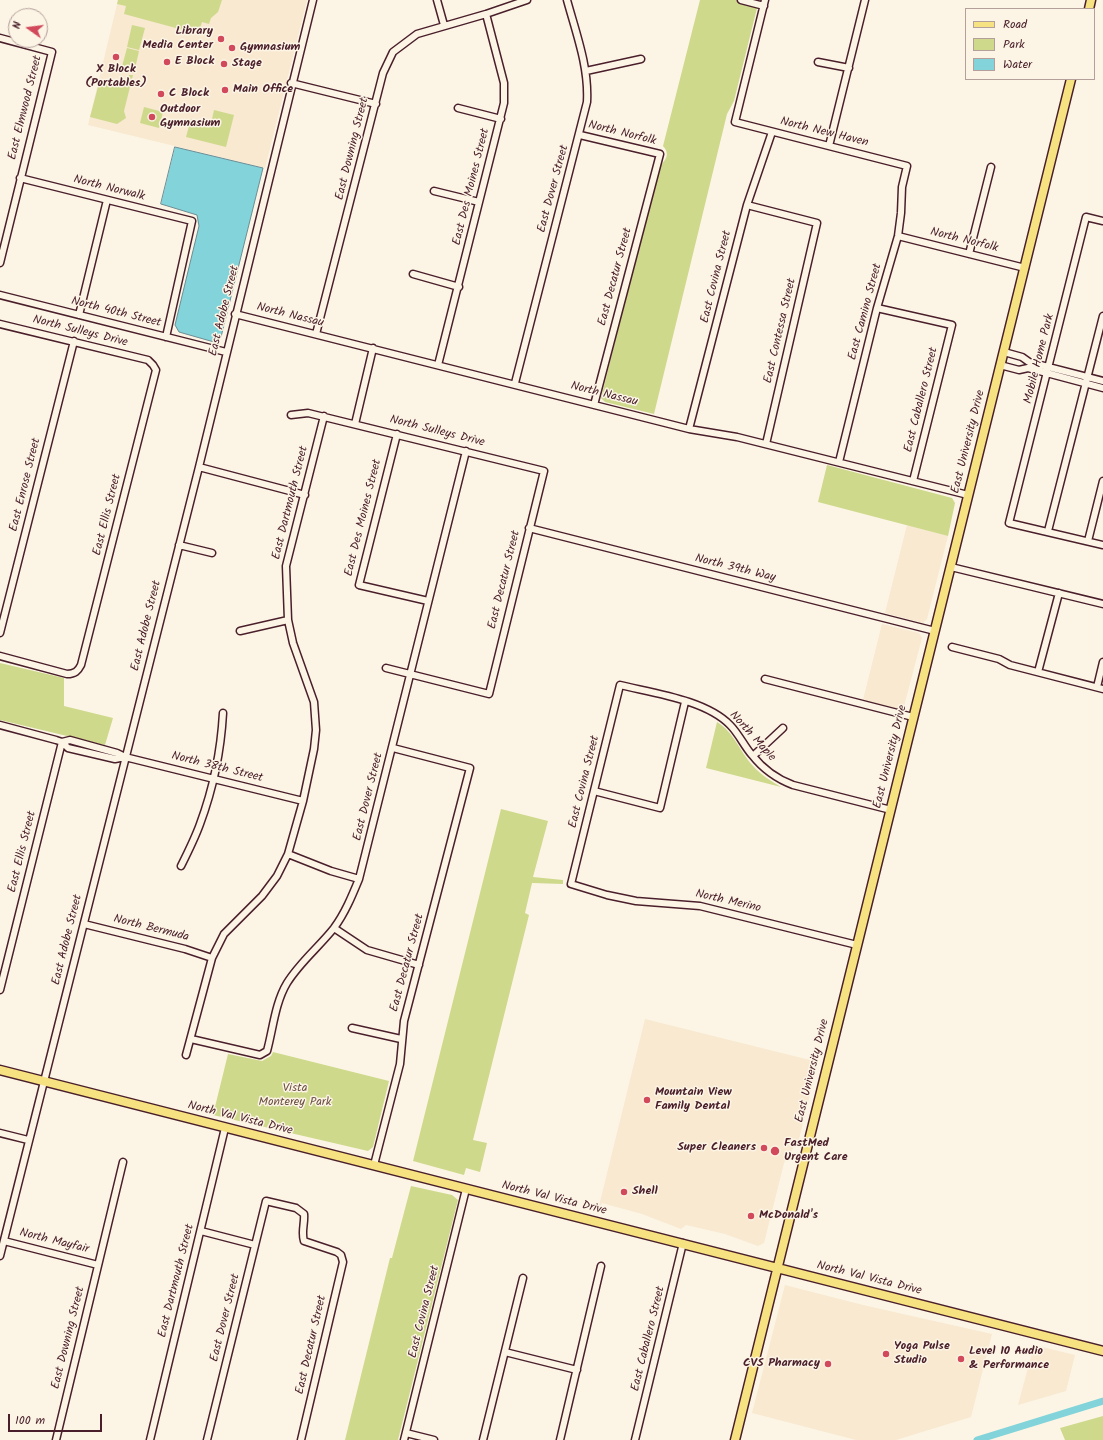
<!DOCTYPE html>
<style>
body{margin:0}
#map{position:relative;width:1103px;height:1440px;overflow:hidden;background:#fcf5e5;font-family:Kalam,sans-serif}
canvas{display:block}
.legend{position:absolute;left:965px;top:8px;width:130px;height:72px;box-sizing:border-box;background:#fcf5e5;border:1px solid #b59f9b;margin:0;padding:5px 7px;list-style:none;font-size:12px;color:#4a1f2b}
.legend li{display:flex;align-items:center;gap:8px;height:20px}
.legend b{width:20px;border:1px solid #b59f9b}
.north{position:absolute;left:8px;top:8px;width:40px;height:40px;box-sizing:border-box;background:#fcf5e5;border:1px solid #b59f9b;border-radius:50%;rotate:284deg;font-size:11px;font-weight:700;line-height:16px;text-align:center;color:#4a1f2b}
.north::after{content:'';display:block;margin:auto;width:14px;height:18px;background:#d1495b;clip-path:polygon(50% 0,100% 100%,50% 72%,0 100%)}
.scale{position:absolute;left:8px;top:1414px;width:94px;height:18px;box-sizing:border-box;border:2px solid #4a1f2b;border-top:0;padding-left:5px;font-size:12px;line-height:14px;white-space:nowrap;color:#4a1f2b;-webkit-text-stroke:3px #fcf5e5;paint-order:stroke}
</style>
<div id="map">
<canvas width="1103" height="1440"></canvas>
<ul class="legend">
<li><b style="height:5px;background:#f6e281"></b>Road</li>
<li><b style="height:11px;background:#ced98c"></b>Park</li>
<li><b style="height:11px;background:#82d4da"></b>Water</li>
</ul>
<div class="north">N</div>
<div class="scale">100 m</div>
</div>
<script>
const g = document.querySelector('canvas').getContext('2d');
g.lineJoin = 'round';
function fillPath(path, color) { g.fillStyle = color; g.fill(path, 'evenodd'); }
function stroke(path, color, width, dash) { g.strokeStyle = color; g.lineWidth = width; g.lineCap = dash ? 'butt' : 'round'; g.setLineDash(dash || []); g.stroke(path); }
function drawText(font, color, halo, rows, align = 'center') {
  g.font = font + ' Kalam,sans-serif'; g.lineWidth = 3; g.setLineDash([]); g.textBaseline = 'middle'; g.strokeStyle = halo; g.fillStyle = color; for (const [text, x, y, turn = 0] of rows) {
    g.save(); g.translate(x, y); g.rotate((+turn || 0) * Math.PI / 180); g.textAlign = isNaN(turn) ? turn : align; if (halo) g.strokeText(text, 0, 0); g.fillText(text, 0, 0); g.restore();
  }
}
fillPath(new Path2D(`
 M118 0H307L265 168 88 125Z
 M907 525 948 536 927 619 923 623 885 613Z
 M882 624 919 633 922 638 903 710 863 700Z
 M645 1019 818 1062 799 1139 784 1163 764 1243 758 1246 725 1234 686 1225 681 1229 642 1214 602 1203 598 1210Z
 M785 1285 863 1305 992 1334 971 1417 896 1440H856L752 1413Z
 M1034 1345 1075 1355 1066 1391 1018 1405Z`), '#f8e9d0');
fillPath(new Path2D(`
 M118 0H222L218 12 211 18 209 24 202 22 198 34 124 14 126 6 117 4Z
 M700 0H759L734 101 727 114 654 414 605 402 601 398 657 172C661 162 673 157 663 146Z
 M132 25 145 28 139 50 127 47Z
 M127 48 139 51 134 73 121 70Z
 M129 75H133L124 111 126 118 117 124 90 117 100 79 126 85Z
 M144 107 163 112 159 128 140 123Z
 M214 110 234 115 226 147 186 137 191 119H193L192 125 193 123 200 125 201 121 211 124Z
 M827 465 952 498 955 503 948 536 818 502Z
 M0 663 64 678V706L113 718 105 745 0 720Z
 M717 722C734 732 740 752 753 766 761 775 771 781 781 787L706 768Z
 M501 809 548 821 533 877 563 880V884L532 883 525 913 529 915 473 1140 487 1143 480 1172 466 1168 464 1175 413 1161Z
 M273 1052 389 1081 373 1147 368 1151 213 1115 228 1054 262 1061 271 1056Z
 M411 1186 452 1195 458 1200 398 1440H345L390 1258H392Z
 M1103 1416V1440H1065L1060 1428Z`), '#ced98c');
const water = new Path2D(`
 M175 147 263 168 221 337 214 342 179 332 175 325 199 226 197 215 161 204Z`);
fillPath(water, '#82d4da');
stroke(water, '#6c8c94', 1);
stroke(new Path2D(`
 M977 1440 1103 1401`), '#82d4da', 7);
const minor = new Path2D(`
 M437 0 444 25
 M741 0 764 6
 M765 0 735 122 907 166 902 187 901 213 898 236 877 308 839 462
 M0 38 52 52 0 263
 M818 62 849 68
 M586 71 641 59
 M291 83 376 104
 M458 108 501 119
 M580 135 660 154 594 405
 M829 146 865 0
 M20 178 192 221 166 337
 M434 191 479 202
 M747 205 817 223 766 444
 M1103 221 1086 217 1009 523 1103 545
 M898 236 1025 268
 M969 254 991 167
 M413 274 459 287
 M0 295 226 352
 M877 308 952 325 913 481
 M235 314 689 429 737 437 968 495
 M79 315 107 200
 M0 324 148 360 153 365 156 370 81 665C78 671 75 674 67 674L0 656
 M316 334 383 73 393 52 417 34 486 14 527 0
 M1004 352 1022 357 1029 362 1103 381
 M438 365 504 103V83L486 14
 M1000 365 1019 370 1028 368 1103 388
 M515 383 587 102C589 67 576 33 567 0
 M291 415 308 413 544 471 489 694 386 668
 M355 424 373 348
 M689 429 747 205 772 132
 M397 434 359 585 428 601
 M199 467 305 495
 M529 528 935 631
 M1048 531 1103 316
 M1088 541 1103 481
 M179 545 212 553
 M951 567 1103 604
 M240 631 288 620
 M0 633 74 341
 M952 647 999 659 1010 665 1103 689
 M1038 672 1059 593
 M765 679 913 717
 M1097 687 1103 662
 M0 725 56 740 62 742 68 748 115 759 125 757
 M62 742 70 740 117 753 125 757 303 801
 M753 756 783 728
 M594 791 660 808 685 702
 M288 854 331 871 359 879
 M181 866C188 852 195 838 200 824 213 789 221 749 223 713
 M84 924 185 949 212 958
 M334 928 367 950 419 965
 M857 945 700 906 636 901 607 895 571 884 620 685C653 693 706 700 730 725 739 734 744 746 752 755 763 769 777 779 793 785L891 810
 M0 990 62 742
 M352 1028 401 1039
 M191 1039 260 1055 267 1051C273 1029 275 1003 287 983 300 962 319 947 334 928 345 913 352 896 359 879L466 451
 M186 1055 212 958 224 934 262 896 277 876 288 854 303 801 314 749 316 730 314 702 293 643 288 620 286 566 324 416
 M0 1133 28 1140
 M374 1165 400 1064 404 1021 470 768 393 748
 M201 1231 255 1245
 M4 1241 98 1265
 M0 1256 199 467 313 0
 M505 1352 577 1370
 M406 1433 434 1440
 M56 1440 123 1162
 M150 1440 225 1128
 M207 1440 266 1201 296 1208 304 1214C305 1223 301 1232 304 1241L337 1252 341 1255 343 1262 301 1440
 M404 1440 466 1189
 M483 1440 523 1278
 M560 1440 601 1266
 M635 1440 683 1243`);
const major = new Path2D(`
 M1089 9 1091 0
 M0 1070 1103 1351
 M735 1440 1071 79`);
stroke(minor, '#4a1f2b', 9);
stroke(major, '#4a1f2b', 11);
stroke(minor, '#fcf5e5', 6);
stroke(major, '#f6e281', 8);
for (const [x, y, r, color] of [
 [221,39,4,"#d1495b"],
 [232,48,4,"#d1495b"],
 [116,57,4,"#d1495b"],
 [167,62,4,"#d1495b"],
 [224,64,4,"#d1495b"],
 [225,90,4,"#d1495b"],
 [161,94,4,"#d1495b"],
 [152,117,4,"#d1495b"],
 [647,1100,4,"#d1495b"],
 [764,1148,4,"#d1495b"],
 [775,1151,5,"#d1495b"],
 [624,1192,4,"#d1495b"],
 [751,1216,4,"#d1495b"],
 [886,1354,4,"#d1495b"],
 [961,1359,4,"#d1495b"],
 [828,1364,4,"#d1495b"]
]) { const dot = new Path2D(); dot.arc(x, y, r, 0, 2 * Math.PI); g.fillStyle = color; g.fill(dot); stroke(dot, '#fcf5e5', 1.5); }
drawText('bold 12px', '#4a1f2b', '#fcf5e5', [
 ["Library",213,32,"right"],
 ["Media Center",213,46,"right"],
 ["Gymnasium",240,48],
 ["E Block",175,62],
 ["Stage",232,64],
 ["X Block",116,70,"center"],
 ["(Portables)",116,84,"center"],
 ["Main Office",233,90],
 ["C Block",169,94],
 ["Outdoor",160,110],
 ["Gymnasium",160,124],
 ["Mountain View",655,1093],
 ["Family Dental",655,1107],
 ["FastMed",784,1144],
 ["Urgent Care",784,1158],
 ["Super Cleaners",756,1148,"right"],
 ["Shell",632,1192],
 ["McDonald's",759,1216],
 ["Yoga Pulse",894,1347],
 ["Studio",894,1361],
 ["Level 10 Audio",969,1352],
 ["& Performance",969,1366],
 ["CVS Pharmacy",820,1364,"right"]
], 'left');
drawText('12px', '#4a1f2b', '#fcf5e5', [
 ["East Elmwood Street",26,108,-76],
 ["North New Haven",824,133,14],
 ["North Norfolk",622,134,14],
 ["East Downing Street",353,149,-76],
 ["East Des Moines Street",472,187,-76],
 ["North Norwalk",109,189,14],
 ["East Dover Street",554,189,-75],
 ["North Norfolk",964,241,14],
 ["East Decatur Street",616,277,-75],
 ["East Covina Street",717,277,-76],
 ["East Adobe Street",225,311,-76],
 ["East Camino Street",866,312,-75],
 ["North 40th Street",116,313,14],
 ["North Nassau",290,316,14],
 ["East Contessa Street",781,331,-77],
 ["North Sulleys Drive",80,332,14],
 ["Mobile Home Park",1040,359,-76],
 ["North Nassau",604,395,14],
 ["East Caballero Street",922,400,-76],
 ["North Sulleys Drive",437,432,14],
 ["East University Drive",969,442,-76],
 ["East Enrose Street",26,485,-76],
 ["East Dartmouth Street",291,503,-76],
 ["East Ellis Street",108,515,-76],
 ["East Des Moines Street",364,518,-76],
 ["North 39th Way",735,569,14],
 ["East Decatur Street",505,580,-76],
 ["East Adobe Street",147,626,-76],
 ["North Maple",752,737,48],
 ["East University Drive",891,757,-76],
 ["North 38th Street",217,768,14],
 ["East Covina Street",585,782,-76],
 ["East Dover Street",369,797,-76],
 ["East Ellis Street",23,852,-76],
 ["North Merino",728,902,13],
 ["North Bermuda",151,929,14],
 ["East Adobe Street",68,940,-76],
 ["East Decatur Street",408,963,-75],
 ["East University Drive",813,1071,-76],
 ["North Val Vista Drive",240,1119,14],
 ["North Val Vista Drive",554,1199,14],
 ["North Mayfair",54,1242,14],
 ["North Val Vista Drive",869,1279,14],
 ["East Dartmouth Street",177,1281,-76],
 ["East Covina Street",425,1312,-76],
 ["East Dover Street",226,1318,-76],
 ["East Downing Street",69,1338,-76],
 ["East Caballero Street",649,1339,-76],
 ["East Decatur Street",312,1345,-77]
]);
drawText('12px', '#6b4e43', '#fcf5e5', [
 ["Vista",295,1089],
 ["Monterey Park",295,1103]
]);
</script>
